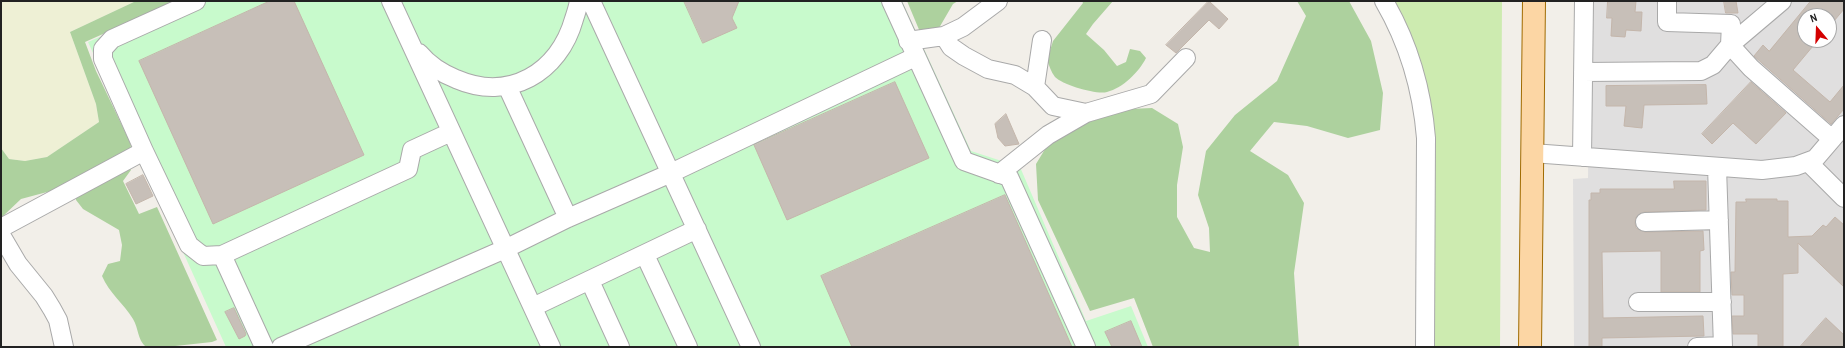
<!DOCTYPE html>
<style>
body{margin:0}
#map{position:relative;width:1845px;height:348px;overflow:hidden;background:#f2efe9;font-family:"Archivo Narrow",sans-serif}
canvas{display:block}
.frame{position:absolute;inset:0;border:2px solid #222;pointer-events:none}
.north{position:absolute;left:1797px;top:8px;width:40px;height:40px;box-sizing:border-box;background:#fff;border:1px solid #a7a7a7;border-radius:50%;rotate:341deg;font-size:11px;font-weight:700;line-height:16px;text-align:center;color:#222}
.north::after{content:'';display:block;margin:auto;width:14px;height:18px;background:#d40000;clip-path:polygon(50% 0,100% 100%,50% 72%,0 100%)}
</style>
<div id="map">
<canvas width="1845" height="348"></canvas>
<div class="frame"></div>
<div class="north">N</div>
</div>
<script>
const g = document.querySelector('canvas').getContext('2d');
g.lineJoin = 'round';
function fillPath(path, color) { g.fillStyle = color; g.fill(path, 'evenodd'); }
function stroke(path, color, width, dash) { g.strokeStyle = color; g.lineWidth = width; g.lineCap = dash ? 'butt' : 'round'; g.setLineDash(dash || []); g.stroke(path); }
fillPath(new Path2D(`
 M1590 1H1844V347H1574L1573 179 1588 178ZM1805 16H1829V40H1805Z`), '#e0dfdf');
fillPath(new Path2D(`
 M1 1H136L70 32 96 104 99 122 47 157 25 161 9 159 1 148Z`), '#eef0d5');
fillPath(new Path2D(`
 M1392 1H1502L1500 347H1431L1433 139Z`), '#cdebb0');
fillPath(new Path2D(`
 M136 1H177L85 42 96 71 129 140 131 146 129 151 62 188 21 199 1 218V148L9 159 25 161 47 157 99 122 96 104 70 32Z
 M907 1H958L953 4 939 28 920 32Z
 M1082 1H1113L1093 24 1086 34 1104 50 1117 66 1126 62 1130 49 1140 51 1146 58C1139 72 1123 88 1107 92 1097 95 1063 85 1055 77 1051 72 1049 65 1047 60L1053 41 1083 3Z
 M1297 1H1349L1371 41 1383 93 1380 130 1348 138 1307 126 1274 122 1250 151 1288 175 1304 203 1294 273 1299 347H1153L1134 298 1090 311 1038 200 1036 164 1050 141 1107 110 1152 108 1178 124 1183 147 1177 185V217L1194 248 1210 252 1209 228 1198 195 1206 151 1235 115 1277 81 1306 16Z
 M128 165 131 170 123 181 139 214 157 207 217 340 212 342 166 347H146C137 339 139 329 133 319 124 304 109 293 102 276L108 264 120 261 122 245 119 230 83 209 76 200 75 190Z`), '#add19e');
fillPath(new Path2D(`
 M183 1H902L971 151 1020 167 1086 321 1131 306 1148 347H226L88 42Z`), '#c8facc');
const building = new Path2D(`
 M270 1H294L364 155 213 224 139 61Z
 M684 1H739L732 18 737 28 703 43Z
 M1209 1 1228 19 1219 29 1209 20 1176 53 1166 45Z
 M1608 1H1636L1635 12H1642L1641 31 1626 30 1625 37 1611 36 1612 18H1607Z
 M1724 1H1736L1738 13H1726Z
 M1811 1H1844V9L1829 27V16H1805V40H1818L1793 70 1830 102 1844 85V109L1831 124 1754 56 1763 45 1769 51Z
 M895 82 929 158 787 220 754 145Z
 M1751 82 1786 113 1756 144 1733 123 1712 144 1702 134Z
 M1706 85 1707 104 1644 105 1642 128 1624 126 1626 106H1606V86Z
 M1006 114 1019 144 1005 146 998 138 995 124Z
 M143 175 153 196 136 204 126 184Z
 M1674 181H1706V210L1644 212 1636 217 1635 223 1636 228 1645 232 1703 231 1704 250 1700 251V292H1661V251L1602 252 1603 318 1703 316 1704 336 1602 338V347H1589V200H1591V193H1600V189H1674Z
 M1005 195 1072 347H852L821 276Z
 M1746 199H1777V201H1788V237L1812 236 1823 225 1826 227 1835 217 1844 225V287L1798 243V273L1783 274V347H1758V334H1733L1732 316H1744V295H1732L1731 272H1735L1736 202H1746Z
 M234 308 246 334 245 336 239 339 225 312Z
 M1826 318 1844 335V347H1800Z
 M1131 321 1142 347H1112L1105 332Z`);
fillPath(building, '#c7bfb8');
stroke(building, '#c4b6ab', 1);
const minor = new Path2D(`
 M196 1 112 39 103 49V59L144 151 189 245 203 256 222 255 408 169 412 150 451 132
 M391 1 551 347
 M591 1 751 347
 M891 1 964 161 1009 177 1086 347
 M1384 1C1409 44 1422 89 1426 138L1425 347
 M1782 1 1730 45 1751 68 1832 139
 M944 36 951 47 964 56 988 69 1015 75 1035 87 1053 106 1086 113
 M908 41 944 36 963 27 998 1
 M419 53C429 65 441 73 456 79 509 102 559 73 574 19 576 13 578 7 579 1
 M1583 72 1701 71 1713 65 1730 45 1731 24 1667 22V1
 M507 86 568 218
 M1035 87 1042 40
 M1532 153 1762 170 1796 166 1815 159 1844 125
 M1582 157 1584 1
 M1808 162 1844 198
 M1717 167 1723 347
 M999 174 1048 135 1086 113 1151 94 1186 58
 M1645 222 1719 220
 M1 228 144 151
 M1 235 18 264 44 296 52 309 58 320 64 347
 M222 255 264 347
 M645 255 688 347
 M590 281 620 347
 M1638 302H1722
 M533 307 697 229
 M281 347 505 249 568 218 671 173 915 57
 M1697 347 1723 346`);
const major = new Path2D(`
 M1530 347 1534 1`);
stroke(minor, '#a9a9a9', 20);
stroke(major, '#a06b00', 24);
stroke(minor, '#fff', 18);
stroke(major, '#fcd6a4', 22);
</script>
